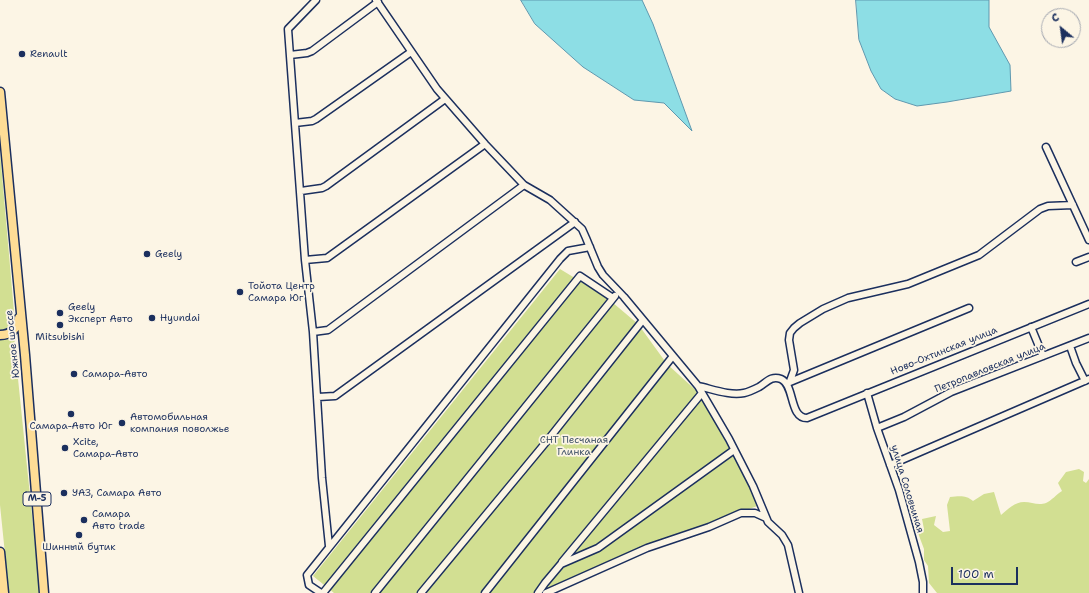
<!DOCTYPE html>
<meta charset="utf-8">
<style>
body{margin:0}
#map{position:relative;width:1089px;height:593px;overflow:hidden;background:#fcf5e5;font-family:"Shantell Sans",sans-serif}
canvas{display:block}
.north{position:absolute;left:1041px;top:8px;width:40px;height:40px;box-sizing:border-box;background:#fcf5e5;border:1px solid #a2a6af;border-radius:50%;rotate:331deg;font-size:11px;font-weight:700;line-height:16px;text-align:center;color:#1b2f5e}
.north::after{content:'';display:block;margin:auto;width:14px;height:18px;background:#1b2f5e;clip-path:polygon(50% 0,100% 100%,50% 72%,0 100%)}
.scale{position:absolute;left:951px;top:567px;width:67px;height:18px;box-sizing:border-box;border:2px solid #1b2f5e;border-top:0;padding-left:5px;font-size:12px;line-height:14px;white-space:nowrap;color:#1b2f5e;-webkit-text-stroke:3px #fcf5e5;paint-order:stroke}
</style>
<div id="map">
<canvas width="1089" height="593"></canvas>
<div class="north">С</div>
<div class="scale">100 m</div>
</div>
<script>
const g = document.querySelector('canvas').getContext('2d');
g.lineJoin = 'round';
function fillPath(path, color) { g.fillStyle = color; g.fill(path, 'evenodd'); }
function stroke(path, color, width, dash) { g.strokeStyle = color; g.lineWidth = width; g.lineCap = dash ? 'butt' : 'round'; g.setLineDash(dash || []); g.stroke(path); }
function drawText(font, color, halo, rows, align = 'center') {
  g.font = font + ' "Shantell Sans",sans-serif'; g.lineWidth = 3.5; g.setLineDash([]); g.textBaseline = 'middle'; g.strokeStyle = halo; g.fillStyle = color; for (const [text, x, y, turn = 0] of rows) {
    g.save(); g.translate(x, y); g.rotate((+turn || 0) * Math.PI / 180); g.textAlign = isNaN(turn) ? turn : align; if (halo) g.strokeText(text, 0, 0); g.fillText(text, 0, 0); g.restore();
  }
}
fillPath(new Path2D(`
 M0 152 15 323 11 329 0 332Z
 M560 269 606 297 638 324 667 364 700 394 760 505 646 547 542 593H334L313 576Z
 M14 334 17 369 40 593H9L0 505V338Z
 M1079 469 1084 472 1083 481 1086 483 1089 479V593H937L929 583 928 566 924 560V549L918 533 924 529 922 519 936 516 934 525 943 532 950 531 947 505 950 497C960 496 966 495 973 501L984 494 994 492 1001 515C1008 509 1015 502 1024 502 1032 502 1038 506 1046 503 1051 501 1057 494 1062 491L1058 483 1066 472Z`), '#d2df92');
const water = new Path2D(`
 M521 0H642L653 24 692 131 664 103 634 100 583 67 535 24Z
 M856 0H989V27L1010 65 1011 91 947 102 917 106 895 99 881 89 871 71 859 40Z`);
fillPath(water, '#8ddee5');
stroke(water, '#5f98af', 1);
const minor = new Path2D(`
 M316 0 288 29 305 260 313 332 322 478 329 546
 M376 0 437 89 485 144 524 185 550 200 582 229 586 238 598 267 603 275 624 297 698 386 729 439 753 486 768 522 782 535 788 545 799 593
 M290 55 307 53 312 51 378 2
 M295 123 312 121 316 119 411 52
 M1046 147 1089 240
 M301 191 322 188 326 186 445 99
 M305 260 327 258 485 144
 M1076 262 1089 257
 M1031 327 1043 356
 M313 332 328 330 524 185
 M1070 346 1076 363 1085 381
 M790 381 794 370 789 340 790 333 794 328 800 323 823 309 848 298 908 284 979 255 1040 209 1048 206 1073 205
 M790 382 969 308
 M698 386C712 389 730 396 744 393 749 392 755 389 759 387 766 383 771 375 781 379 795 385 789 418 807 418L1089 304
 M867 393 877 428 899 490 919 562 923 582V593
 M318 397 335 396 575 222
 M877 428 904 417 951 392 1089 338
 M890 465 1089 379
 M562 562 702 393
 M321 593 309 585 307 575 560 259 568 251 590 247
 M323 593 580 276 613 298
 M375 593 615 296
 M421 593 547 441 643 320
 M485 593 673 356
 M538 593 545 583 561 564 598 548 734 450
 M546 593 647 548 709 527 741 513H755L766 518`);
const major = new Path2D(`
 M0 92 25 355 44 593
 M0 335C12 335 17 328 19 318
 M0 552 4 593`);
stroke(minor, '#1b2f5e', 9);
stroke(major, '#1b2f5e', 11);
stroke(minor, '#fcf5e5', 6);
stroke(major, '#fedd96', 8);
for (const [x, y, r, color] of [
 [22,54,4,"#1b2f5e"],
 [147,254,4,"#1b2f5e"],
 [240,292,4,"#1b2f5e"],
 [60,313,4,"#1b2f5e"],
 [152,318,4,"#1b2f5e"],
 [60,325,4,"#1b2f5e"],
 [74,374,4,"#1b2f5e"],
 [71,414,4,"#1b2f5e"],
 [122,423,4,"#1b2f5e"],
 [65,448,4,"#1b2f5e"],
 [64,493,4,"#1b2f5e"],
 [84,520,4,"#1b2f5e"],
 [79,535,4,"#1b2f5e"]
]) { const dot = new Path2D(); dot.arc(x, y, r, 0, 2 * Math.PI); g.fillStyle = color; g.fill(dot); stroke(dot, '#fcf5e5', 1.5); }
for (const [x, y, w] of [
 [37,499,28]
]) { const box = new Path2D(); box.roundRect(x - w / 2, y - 7, w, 14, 3); g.fillStyle = '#fcf5e5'; g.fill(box); stroke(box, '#1b2f5e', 1); }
drawText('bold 9px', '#1b2f5e', null, [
 ["М-5",37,499]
]);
drawText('10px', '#1b2f5e', '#fcf5e5', [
 ["Renault",30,54],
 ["Geely",155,254],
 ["Тойота Центр",248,286],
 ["Самара Юг",248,298],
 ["Geely",68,307],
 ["Эксперт Авто",68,319],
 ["Hyundai",160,318],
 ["Mitsubishi",60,337,"center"],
 ["Самара-Авто",82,374],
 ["Автомобильная",130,417],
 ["компания поволжье",130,429],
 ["Самара-Авто Юг",71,426,"center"],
 ["Xcite,",73,442],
 ["Самара-Авто",73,454],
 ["УАЗ, Самара Авто",72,493],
 ["Самара",92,514],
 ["Авто trade",92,526],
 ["Шинный бутик",79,547,"center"]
], 'left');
drawText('10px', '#1b2f5e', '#fcf5e5', [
 ["Южное шоссе",13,344,-96],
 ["Ново-Охтинская улица",944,351,-22],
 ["Петропавловская улица",990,368,-22],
 ["улица Соловьиная",907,489,73]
]);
drawText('10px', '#405268', '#fcf5e5', [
 ["СНТ Песчаная",574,440],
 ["Глинка",574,452]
]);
</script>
